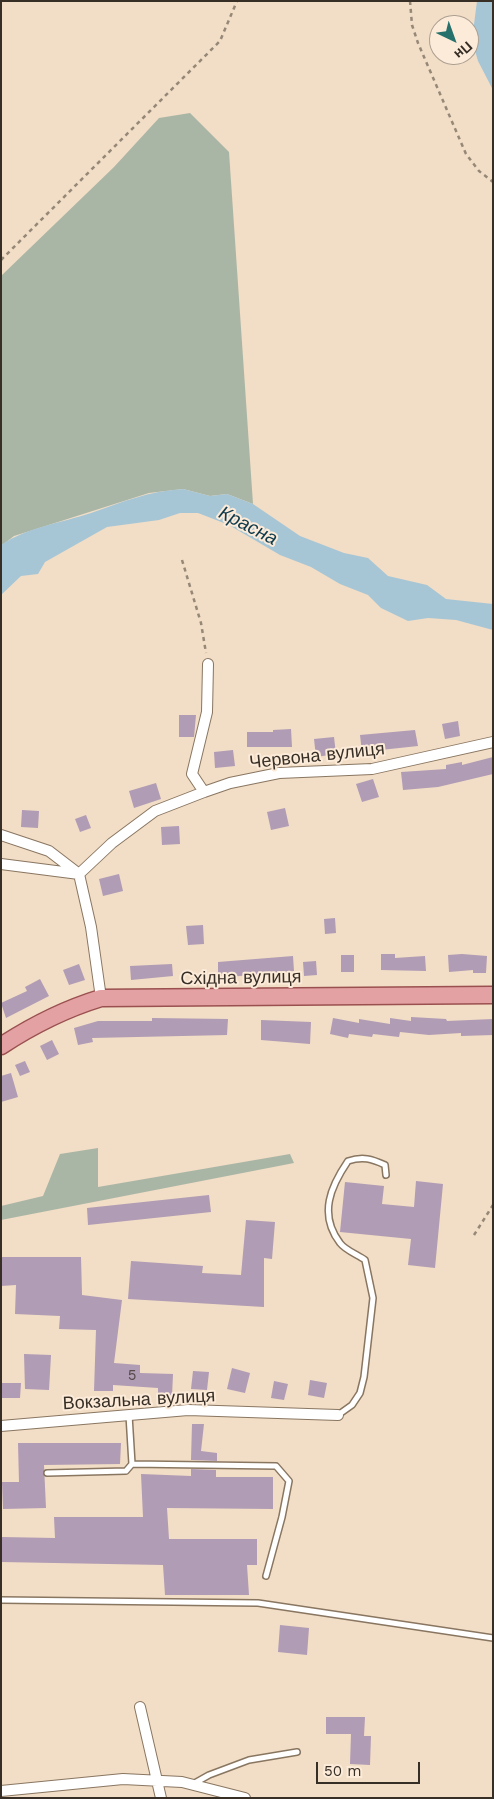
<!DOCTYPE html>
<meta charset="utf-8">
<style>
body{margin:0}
#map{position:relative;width:494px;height:1799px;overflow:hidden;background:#f2ddc6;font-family:"Work Sans",sans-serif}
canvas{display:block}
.frame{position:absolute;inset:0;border:2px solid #372f26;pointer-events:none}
.north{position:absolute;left:429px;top:15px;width:50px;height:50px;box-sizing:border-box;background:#fcebd9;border:1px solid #ada091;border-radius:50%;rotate:138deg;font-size:14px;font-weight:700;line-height:20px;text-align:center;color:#372f26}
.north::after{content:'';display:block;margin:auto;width:18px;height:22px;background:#27716d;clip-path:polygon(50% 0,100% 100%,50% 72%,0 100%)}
.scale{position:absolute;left:316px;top:1762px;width:104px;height:22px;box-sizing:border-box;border:2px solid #372f26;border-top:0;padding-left:6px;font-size:15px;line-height:18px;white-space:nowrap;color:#372f26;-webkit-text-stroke:4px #fcebd9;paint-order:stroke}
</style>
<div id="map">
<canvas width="494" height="1799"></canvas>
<div class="frame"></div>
<div class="north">Пн</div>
<div class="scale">50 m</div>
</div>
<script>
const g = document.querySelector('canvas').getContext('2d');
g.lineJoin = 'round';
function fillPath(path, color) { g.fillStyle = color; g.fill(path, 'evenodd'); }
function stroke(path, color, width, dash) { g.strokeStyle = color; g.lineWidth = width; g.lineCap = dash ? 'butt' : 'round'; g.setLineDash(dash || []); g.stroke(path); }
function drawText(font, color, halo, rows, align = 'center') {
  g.font = font + ' "Work Sans",sans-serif'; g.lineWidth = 4; g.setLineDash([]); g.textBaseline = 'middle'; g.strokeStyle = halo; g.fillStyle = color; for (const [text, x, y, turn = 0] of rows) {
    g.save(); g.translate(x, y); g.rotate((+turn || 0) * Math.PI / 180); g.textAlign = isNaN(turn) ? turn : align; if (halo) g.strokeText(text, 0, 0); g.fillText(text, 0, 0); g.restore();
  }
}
fillPath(new Path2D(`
 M190 113 229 152 253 504 227 494 210 496 183 489 149 493 33 530 14 536 1 546V276L114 167 159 118Z
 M98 1148V1187L290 1154 294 1163 1 1220V1206L43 1196 60 1154Z`), '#aab6a5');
fillPath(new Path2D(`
 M477 1H493V90L478 61 472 40Z
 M183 489 210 496 227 494 253 504 300 536 344 553 368 558 388 576 427 585 446 599 493 604V630L456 620 428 618 408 621 381 608 368 595 340 584 311 567 280 555 229 525 198 513H180L159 520 107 527 45 562 38 574 21 576 1 595V545C28 527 61 523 91 513 122 502 149 491 183 489Z`), '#a6c6d6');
fillPath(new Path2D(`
 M179 715H196L194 737H179Z
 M458 721 460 736 445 739 442 724Z
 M291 729 292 747H247V732H273V730Z
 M415 730 418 746 362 752 360 735Z
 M334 737 336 754 316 757 314 739Z
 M233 750 235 766 215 768 214 752Z
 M493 757V774L438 787 403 790 401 772 446 769V765L462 762V765Z
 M373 779 379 797 362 802 356 784Z
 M156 783 161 799 134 808 129 791Z
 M285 808 289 826 271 830 267 812Z
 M22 810 39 811 38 828 21 827Z
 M86 815 91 828 80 832 75 819Z
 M179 826 180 844 162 845 161 827Z
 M119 874 123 891 103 896 99 879Z
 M335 918 336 933 325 934 324 919Z
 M203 925 204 944 188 945 186 926Z
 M381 954H395V958L425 956 426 971 381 970Z
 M462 954 487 956 486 973H473V970L449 972 448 955Z
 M341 955H354V972H341Z
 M293 956 294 971 218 978V962Z
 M316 961 317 975 304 976 303 962Z
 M79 964 85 980 69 985 63 970Z
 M172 964 173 976 131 980 130 966Z
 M40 979 49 996 6 1018 1 1003 27 991 25 987Z
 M411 1017 446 1019 447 1021 493 1019V1035L461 1036V1033L429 1035 400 1032 399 1037 373 1034 372 1037 349 1034 348 1038 330 1034 333 1018 359 1023V1019L390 1024V1018L411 1021Z
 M152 1018 228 1019 227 1035 92 1038 93 1042 78 1045 74 1028 98 1021H152Z
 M261 1020 311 1022 310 1044 261 1040Z
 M52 1040 59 1054 47 1060 40 1046Z
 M25 1061 30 1072 20 1076 15 1065Z
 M11 1073 18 1097 1 1102V1076Z
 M416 1181 443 1184 435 1268 408 1265 411 1239 340 1232 345 1182 384 1186 382 1204 414 1207Z
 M209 1195 211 1212 88 1225 87 1208Z
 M246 1220 275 1222 272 1259 264 1258V1307L128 1299 131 1261 203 1266 202 1273 241 1275Z
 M1 1257H81L82 1295 122 1300 114 1363 140 1365V1373L173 1374 172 1396 158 1395V1388L113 1385V1391H94L96 1330 59 1329 60 1316 15 1314 16 1285 1 1286Z
 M24 1354 51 1355 49 1390 25 1389Z
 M232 1368 250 1373 245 1393 227 1389Z
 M193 1371 209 1372 207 1390 191 1389Z
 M310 1380 327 1383 324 1398 308 1395Z
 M274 1381 288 1384 284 1400 271 1398Z
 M1 1383H21L20 1398H1Z
 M192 1424H204L201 1451 217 1453V1461L191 1460Z
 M18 1443H121L120 1464 44 1465 46 1508 3 1509 2 1482H19Z
 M191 1469 216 1470V1477H273V1509L167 1508 169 1539H257V1565H247L249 1595H165L163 1565 1 1562V1537L55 1538 54 1517H143L141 1474 191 1476Z
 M280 1625 309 1628 307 1655 278 1652Z
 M326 1717H365L364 1736H371L370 1765 350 1764 351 1734H326Z`), '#b09cb4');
const lane = new Path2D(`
 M129 1415 132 1464 276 1466 289 1481 282 1517 266 1576
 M338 1415 352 1405 360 1393 364 1377 373 1298 365 1260C358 1255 345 1250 340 1243 318 1214 331 1186 348 1161 363 1156 372 1159 385 1165L386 1175
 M47 1473 126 1471 132 1464
 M1 1600 258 1603 493 1638
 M193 1784 209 1775 249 1760 297 1752`);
const street = new Path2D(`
 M204 792 192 774 207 712 208 664
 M1 835 49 851 79 874 112 843 155 811 204 792 230 783 279 773 372 769 493 742
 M1 864 79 874 91 927 101 998
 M1 1426 188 1410 338 1415
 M140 1707 161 1798
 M1 1791 123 1779 182 1782 245 1798`);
const primary = new Path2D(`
 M1 1046C33 1025 65 1009 101 998L493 995`);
stroke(lane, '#897661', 8);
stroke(street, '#897661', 12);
stroke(primary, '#9a504f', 19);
stroke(new Path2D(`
 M410 1 412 25 418 43 466 154 479 171 493 182
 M1 260 220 41 237 1
 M182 560 201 623 206 653
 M474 1235 493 1205`), '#968877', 2.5, [4, 4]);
stroke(lane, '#fff', 5);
stroke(street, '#fff', 10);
stroke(primary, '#e3a1a3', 16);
drawText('15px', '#554a4a', null, [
 ["5",132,1376]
]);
drawText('18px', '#372f26', '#fcebd9', [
 ["Червона вулиця",317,756,-6],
 ["Східна вулиця",241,978,-1],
 ["Вокзальна вулиця",139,1400,-3]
]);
drawText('italic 19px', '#0e3a4c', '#fcebd9', [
 ["Красна",248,526,27]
]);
</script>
